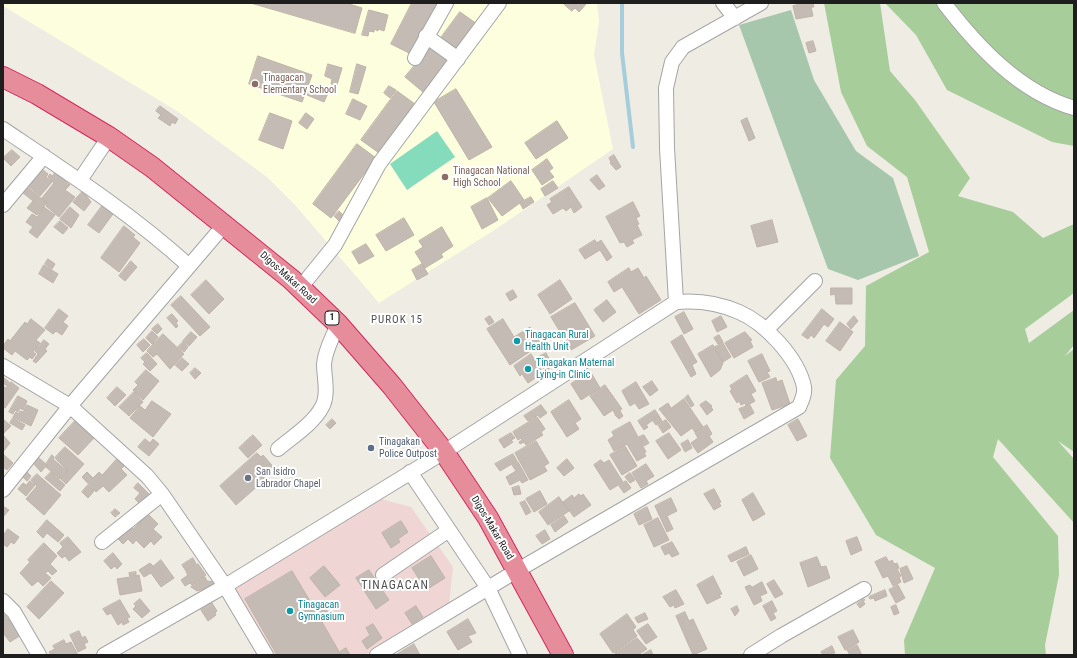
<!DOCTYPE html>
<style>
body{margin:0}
#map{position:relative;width:1077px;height:658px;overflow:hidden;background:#efece4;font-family:"Roboto Condensed",sans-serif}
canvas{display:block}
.frame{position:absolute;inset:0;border:4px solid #1e1e1e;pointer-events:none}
</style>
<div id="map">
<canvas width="1077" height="658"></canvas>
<div class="frame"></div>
</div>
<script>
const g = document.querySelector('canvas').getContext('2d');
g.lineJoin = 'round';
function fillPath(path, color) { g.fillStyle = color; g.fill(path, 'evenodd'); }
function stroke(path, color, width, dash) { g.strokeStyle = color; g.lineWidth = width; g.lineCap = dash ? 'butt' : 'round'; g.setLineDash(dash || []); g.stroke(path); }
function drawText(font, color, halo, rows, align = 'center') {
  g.font = font + ' "Roboto Condensed",sans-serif'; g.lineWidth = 4; g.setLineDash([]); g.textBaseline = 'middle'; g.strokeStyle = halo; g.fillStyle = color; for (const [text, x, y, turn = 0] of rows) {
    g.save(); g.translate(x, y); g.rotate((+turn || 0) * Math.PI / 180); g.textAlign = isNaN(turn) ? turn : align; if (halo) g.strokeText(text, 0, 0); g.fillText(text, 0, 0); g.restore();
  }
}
fillPath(new Path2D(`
 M381 499 411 507 453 567 449 605 365 655H272L231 590Z`), '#efd6d4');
fillPath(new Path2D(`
 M3 3H597L599 22 594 55 613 149 496 229 379 303 295 205 267 177 177 111 3 6Z`), '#fdfede');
fillPath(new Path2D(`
 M824 3H880L890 71 915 100 970 178 958 196 1013 212 1043 238 1074 224V293L1025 329 1029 343 1074 310V345L1065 356 1074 349V452L1058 441 1074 459V523L998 439 993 457 1058 536 1059 575 1045 645 1046 655H905L904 640 935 568 876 535 830 458 836 380 865 346 866 286 929 252 907 177 867 146 841 92Z
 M885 3H1074V146L1052 142 947 90 916 35Z`), '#a7cd9a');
fillPath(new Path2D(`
 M791 10 814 80 856 151 893 178 919 256 858 280 828 269 739 25Z`), '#a6c7ac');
fillPath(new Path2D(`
 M437 131 455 157 407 190 390 164Z`), '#84dcbd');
stroke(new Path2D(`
 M622 3V53L633 147`), '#a5cddb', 4);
const building = new Path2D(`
 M251 3H346L362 8 355 33Z
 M412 3H439L413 55 391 44Z
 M563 3H587L579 12 575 8 572 11Z
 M805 3H813L814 7H811L813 16 796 19 793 6Z
 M369 10 388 15 384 31 378 29V31L374 29V32L369 31 368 36 362 35Z
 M460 12 477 24 457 52 440 39Z
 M813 41 816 51 809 53 806 43Z
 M430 47 448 61 423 92 405 77Z
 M258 56 312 75 302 102 249 84Z
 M328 64 342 68 337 85 331 84 332 79 325 76Z
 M357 64 366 67 358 94 350 92Z
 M311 84 329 91 324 102 307 95Z
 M389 86 396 90 390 98 384 93Z
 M456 89 492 147 469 160 434 102Z
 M397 91 415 104 379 153 361 140Z
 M353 99 367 106 360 120 346 114Z
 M160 106 178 119 175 124 172 122 170 126 158 118 161 115 156 111Z
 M270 113 292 121 283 149 259 140Z
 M306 113 314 119 307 129 299 123Z
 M747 118 755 138 749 141 741 121Z
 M557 121 568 138 536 159 525 143Z
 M357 144 376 158 331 218 313 204Z
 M12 150 20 157 11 166 3 158Z
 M614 155 621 167 616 170 610 163 611 162 609 158Z
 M547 159 553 168 549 171 554 177 542 185 532 170Z
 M43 170 48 174 46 177 52 182 40 196 28 186Z
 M55 173 70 185 65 190 75 197 59 217 46 206 48 204 42 198 54 183 48 177 50 174 52 176Z
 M597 175 605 186 599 190 590 180Z
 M511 181 524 200 502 216 488 198Z
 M553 181 558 188 545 196 541 189Z
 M26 186 47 203 37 215 27 208 33 201 22 192Z
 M569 187 582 207 574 213 571 207 566 211 563 208 553 214 547 205 552 202 550 199Z
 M83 191 91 202 84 211 73 202Z
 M531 197 534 202 523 209 520 203Z
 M487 198 498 220 482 229 471 207Z
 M633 202 640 216 636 218 639 224 637 225 642 235 632 240 634 243 627 247 624 242 620 243 606 217Z
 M102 206 113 214 99 233 88 225Z
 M44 207 55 215 37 238 29 232 33 227 26 222 32 214 37 217Z
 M70 207 79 215 71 228 60 219Z
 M339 211 344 216 339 221 334 216Z
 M404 218 414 235 386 251 376 235Z
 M772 220 778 242 757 247 751 226Z
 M60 221 68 228 63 234 54 227Z
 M124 226 135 235 133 237 140 243 119 272 101 258Z
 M442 227 453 246 441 254 443 257 425 268 415 252 423 247 419 241Z
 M595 240 597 243 601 240 612 257 607 261 600 250 585 259 579 250Z
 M366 244 374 256 359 264 352 252Z
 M48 259 55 264 52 269 45 264Z
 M131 261 137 267 125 281 119 276Z
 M422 264 428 274 417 280 412 270Z
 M44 265 58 274 53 283 39 274Z
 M629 268 631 272 638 268 644 278 646 276 661 300 639 314 622 287 614 292 608 282Z
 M206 280 224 299 209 314 191 295Z
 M560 280 572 299 550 314 538 295Z
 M831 288H852V304H836L835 294 831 295Z
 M513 290 517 297 510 301 506 294Z
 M181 296 210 327 200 336 171 305Z
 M607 300 616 312 603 322 594 310Z
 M575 303 595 336 571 350 551 317Z
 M59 309 68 316 63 322 68 326 62 335 56 331 53 334 45 328Z
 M822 309 834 319 828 327 824 324 814 338 811 335 808 339 802 335Z
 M684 312 693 329 684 334 675 317Z
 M172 314 178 321 176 323 178 326 176 328 167 318Z
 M490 316 494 322 489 325 485 319Z
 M721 316 727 327 717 332 712 321Z
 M854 316 858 321 851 329 847 324Z
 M31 319 45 330 36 340 40 343 33 352 36 354 32 359 30 357 27 360 15 351 12 355 3 348V346L8 339 10 341 25 322 27 324Z
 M503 319 514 337 530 327 541 344 510 365 487 329Z
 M840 322 853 332 840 351 826 341Z
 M158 324 162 329 157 334 152 329Z
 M152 331 158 337 152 344 146 338Z
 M191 332 197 337 189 346 183 341Z
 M745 332 752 340 750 341 753 347 734 358 725 343Z
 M163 334 184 354 170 369 157 354 153 357 147 351Z
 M682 335 697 362 692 365 696 374 691 377 671 342Z
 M719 335 723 342 718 344 714 338Z
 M144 339 150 345 143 352 137 345Z
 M44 340 49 344 45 349 47 351 36 363 33 361 38 354 35 351Z
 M183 342 188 347 184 352 178 347Z
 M723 343 731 357 723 362 715 347Z
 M713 345 723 363 720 370 711 377 698 354Z
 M147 353 157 364 150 371 143 364 145 362 141 358Z
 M546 353 553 366 545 371 537 358Z
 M531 354 543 373 528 383 522 374 520 376 514 366Z
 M762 354 770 371 767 372 770 377 759 382 748 361Z
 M182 358 189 364 182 371 175 365Z
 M195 368 201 373 195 379 190 373Z
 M146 370 159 381 143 400 133 390 138 385 135 382Z
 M590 371 600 388 581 400 571 384Z
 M747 375 756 391 751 394 755 401 746 406 745 403 741 405 739 401 737 403 730 391 732 389 730 386Z
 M3 377 9 382 7 386 3 383Z
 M776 378 777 382 782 380 790 404 772 410 762 383Z
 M652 381 658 390 650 396 643 387Z
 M11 382 19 388 5 408 3 407V386L6 388Z
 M636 382 649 404 639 409 635 403 630 406 622 391Z
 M605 385 622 409 615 414 613 410 604 416 590 396Z
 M117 387 126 395 115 406 107 398Z
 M134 392 143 402 129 416 119 407Z
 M688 395 694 405 691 407 685 398Z
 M18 396 27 401 23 410 20 408 18 412 15 410 13 414 9 412Z
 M684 399 703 427 695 432 692 428 681 436 659 409 668 403 671 408Z
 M569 400 581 419 575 423 579 429 567 437 551 412Z
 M152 401 171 414 153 437 130 418 140 406 145 410Z
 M706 401 712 406 711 407 713 410 707 415 700 405Z
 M27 405 38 410 31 426 13 417 16 412 19 414 20 411 23 412Z
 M541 405 547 413 540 418 538 415 528 421 524 416Z
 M750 405 754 413 744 419 739 409Z
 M655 410 659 416 646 425 648 427 644 430 638 421Z
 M620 411 623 416 619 419 615 415Z
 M659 416 662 421 656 425 653 421Z
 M537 417 545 429 541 432 543 435 526 445 524 442 520 444 519 442 522 440 521 438 518 440 513 432Z
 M13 418 25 425 22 430 10 423Z
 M3 419 11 426 4 433 3 432Z
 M332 419 336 423 330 429 326 425Z
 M798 419 807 436 797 441 788 425Z
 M666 420 671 427 663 433 658 425Z
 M75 421 94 438 78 455 59 438Z
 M630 422 646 452 644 453 646 456 637 461 627 444 614 451 608 440 614 436 612 432Z
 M707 425 712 434 709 436 713 442 698 453 691 443 698 438 695 433Z
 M511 433 515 438 511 440 513 442 504 448 499 440Z
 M669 433 681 450 668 459 656 441Z
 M3 435 10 443 3 452Z
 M253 435 262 445 248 458 239 448Z
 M644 435 649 443 644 446 639 437Z
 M145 439 150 443 153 439 159 444 149 456 138 447Z
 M688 440 692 448 685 452 681 444Z
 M536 441 549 463 544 466 547 471 530 480 515 453Z
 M625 446 637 466 622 475 610 455Z
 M65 447 84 464 66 484 61 479 68 471 55 458Z
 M257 453 261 457 263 455 276 470 236 505 220 486Z
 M3 454 13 463 7 470 3 467Z
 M513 454 517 461 500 471 495 464Z
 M52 455 54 457 53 459 67 471 60 479 46 467 47 465 46 464Z
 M39 458 47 465 41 472 34 464Z
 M117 459 124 466 121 469 127 475 109 492 103 486 96 492 82 477 87 472 93 478 99 472 102 475Z
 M567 459 574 468 564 476 557 468Z
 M601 460 604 463 609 460 623 482 610 490 594 465Z
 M518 462 528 480 522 483 520 480 510 485 506 477 516 471 512 465Z
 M646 464 654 476 646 481 648 484 641 488 632 473Z
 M27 472 31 476 27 481 23 477Z
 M51 472 65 485 60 491 45 478Z
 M630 473 635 480 630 483 625 477Z
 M37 474 61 495 44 515 26 499 37 486 31 480Z
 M30 481 35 485 26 496 18 489 23 483 26 485Z
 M626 481 631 488 624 493 619 486Z
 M138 483 153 498 143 507 135 499 140 493 134 488Z
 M88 485 94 491 88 498 82 492Z
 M519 486 521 494 514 495 512 488Z
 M714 489 721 502 719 503 721 506 714 510 704 494Z
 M540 491 547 504 534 512 526 499Z
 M753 493 765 514 753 521 742 500Z
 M579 494 581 496 583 494 591 505 574 517 563 502 572 495 574 498Z
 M559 497 569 511 548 525 539 512Z
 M671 498 677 511 667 516 673 529 667 532 655 506Z
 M525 501 531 512 526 515 520 503Z
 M3 506 9 510 3 517Z
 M647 507 652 519 639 525 634 514Z
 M115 509 120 513 115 517 111 513Z
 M148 514 158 524 153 529 162 537 154 545 151 541 144 548 136 540 133 544 128 539 123 544 117 538 130 526 133 529Z
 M564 516 568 522 555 532 551 525Z
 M658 518 669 540 654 547 644 525Z
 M47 520 64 535 58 542 47 533 43 538 37 532Z
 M401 521 408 532 398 539 400 542 391 548 382 533Z
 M8 529 19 537 14 544 11 542 7 547 3 544V536Z
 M545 530 550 539 542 544 536 536Z
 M68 537 81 552 69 561 65 556 62 558 57 553 63 547 60 543Z
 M857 537 862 550 851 555 846 541Z
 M672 542 679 554 672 557 669 553 665 555 661 547Z
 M44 543 57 556 50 564 57 571 52 575 48 571 45 573 51 578 43 586 38 581 32 586 20 573 30 562 28 560Z
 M746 547 749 554 731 562 728 556Z
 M113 553 122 564 117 569 115 566 111 569 104 561Z
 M751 555 758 569 744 576 737 562Z
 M431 556 445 578 426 590 412 568Z
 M817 557 821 567 826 566 830 578 808 587 800 563Z
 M886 557 889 562 892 560 894 564 897 563 899 568 897 569 901 576 899 577 901 582 893 586 888 576 883 578 875 562Z
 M193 558 196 564 186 571 182 565Z
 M161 560 174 578 161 587 151 573 144 577 139 570 150 563 153 566Z
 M198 564 206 575 192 585 190 583 185 586 181 580 188 575 186 572Z
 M324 566 340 585 325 597 310 578Z
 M907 566 913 579 904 583 900 569Z
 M369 570 389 600 376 609 356 578Z
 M292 571 313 606 322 601 330 617 322 622 341 655H277L245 599Z
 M136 572V576L139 575 142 591 120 595 117 579 130 577 129 573Z
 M713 576 722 594 719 595 721 597 707 604 697 585Z
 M205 577 207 581 214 582 215 585 197 591 191 587Z
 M774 580 783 594 775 598 767 584Z
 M51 581 64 593 39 619 27 607Z
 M762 582 767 593 760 596 762 601 754 605 745 587 750 585 752 587Z
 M898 585 905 598 896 603 889 590Z
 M676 590 684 604 675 608 674 605 670 607 663 597Z
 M885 590 887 596 875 601 874 598 870 599 869 597Z
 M140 599 150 611 142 618 133 609 136 606 134 604Z
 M864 599 865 600 863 601 865 604 860 608 857 604Z
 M120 600 130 617 127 618 129 622 123 625 122 622 118 625 111 613 107 615 103 609Z
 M772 601 777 611 773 613 776 618 771 621 763 606Z
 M212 603 217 611 215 613 216 615 208 621 201 610Z
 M896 605 899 613 894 615 891 607Z
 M416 606 423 617 412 624 405 613Z
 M737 606 739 611 735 616 731 609Z
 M685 612 689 621 693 619 707 649 693 655 676 616Z
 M645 613 648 619 638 623 635 618Z
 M627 614 636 627 633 630 637 636 613 653 600 634Z
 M3 615H5L21 635 10 642 3 633Z
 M468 619 476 633 468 636 472 642 458 650 447 632Z
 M373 624 382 638 367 649 362 641 370 635 366 628Z
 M648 624 657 637 646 644 637 631Z
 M853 630 859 642 845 650 838 637Z
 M79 631 82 638 85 636 88 642 84 644 86 648 78 652 70 635Z
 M637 638 647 649 638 655H616L615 653Z
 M64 640 66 644 71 642 78 655H51L49 652 55 649 53 646Z
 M414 644 420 655H396Z
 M857 645 862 655H850L847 650Z
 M832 646 835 653 823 655 821 652Z
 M346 648 350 655H342L340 652Z
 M651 650 653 655H642Z`);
fillPath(building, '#c3bbb4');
stroke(building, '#c0b3a7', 1);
const minor = new Path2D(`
 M723 3 735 18
 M944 3C977 46 1019 92 1074 108
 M426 36 458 59
 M415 58 446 3
 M3 129C67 172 132 214 189 266
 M80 180 109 137
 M3 205 44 156
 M300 288 335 245 379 164 499 3
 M676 302 667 148 666 88 672 62 683 47 761 3
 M767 329 815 281
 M3 366 70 406 147 476 162 494 225 586 266 655
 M278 449C292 437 313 424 322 407 329 395 324 377 324 364 325 350 333 337 338 324
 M410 472 488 588 520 655
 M3 490 70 406 225 224
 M102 542 162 494
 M383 575 449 530
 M3 601 14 612 39 655
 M104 655 225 586 444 452 676 302C699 300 719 303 739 312 765 323 798 358 804 387 805 394 802 400 799 407L518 570 377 655
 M751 655 781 636 864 589`);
const highway = new Path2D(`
 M3 77 37 94 109 137 152 167 291 279 338 324 392 386 444 452 488 518 563 655`);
stroke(minor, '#a5a5a5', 16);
stroke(highway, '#d6285e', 22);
stroke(minor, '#fff', 14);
stroke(highway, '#e58d9b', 20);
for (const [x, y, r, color] of [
 [255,84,4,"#8d6e63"],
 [445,177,4,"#8d6e63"],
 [517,341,4,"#0f9aa8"],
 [528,369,4,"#0f9aa8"],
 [371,448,4,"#5c6f8a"],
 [248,478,4,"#6b7280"],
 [290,611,4,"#0f9aa8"]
]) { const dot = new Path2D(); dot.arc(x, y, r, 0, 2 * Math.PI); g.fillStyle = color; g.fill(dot); stroke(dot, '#fff', 1.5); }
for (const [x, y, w] of [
 [332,318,14]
]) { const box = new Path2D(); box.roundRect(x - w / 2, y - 7, w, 14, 3); g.fillStyle = '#fff'; g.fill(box); stroke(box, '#1e1e1e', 1); }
drawText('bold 9px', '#1e1e1e', null, [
 ["1",332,318]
]);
drawText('10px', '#785e54', '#fff', [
 ["Tinagacan",263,78],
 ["Elementary School",263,90],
 ["Tinagacan National",453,171],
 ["High School",453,183]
], 'left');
drawText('10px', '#1e1e1e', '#fff', [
 ["Digos-Makar Road",288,278,42],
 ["Digos-Makar Road",492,528,59]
]);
drawText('10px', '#0d838f', '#fff', [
 ["Tinagacan Rural",525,335],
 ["Health Unit",525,347],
 ["Tinagakan Maternal",536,363],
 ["Lying-in Clinic",536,375],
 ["Tinagacan",298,605],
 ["Gymnasium",298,617]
], 'left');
drawText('10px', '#4e5e75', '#fff', [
 ["Tinagakan",379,442],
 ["Police Outpost",379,454]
], 'left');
drawText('10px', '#5b616d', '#fff', [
 ["San Isidro",256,472],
 ["Labrador Chapel",256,484]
], 'left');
g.letterSpacing = '1px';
drawText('11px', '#515151', '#fff', [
 ["PUROK 15",397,320]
]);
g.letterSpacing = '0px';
g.letterSpacing = '1px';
drawText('12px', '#515151', '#fff', [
 ["TINAGACAN",395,586]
]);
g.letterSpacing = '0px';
</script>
